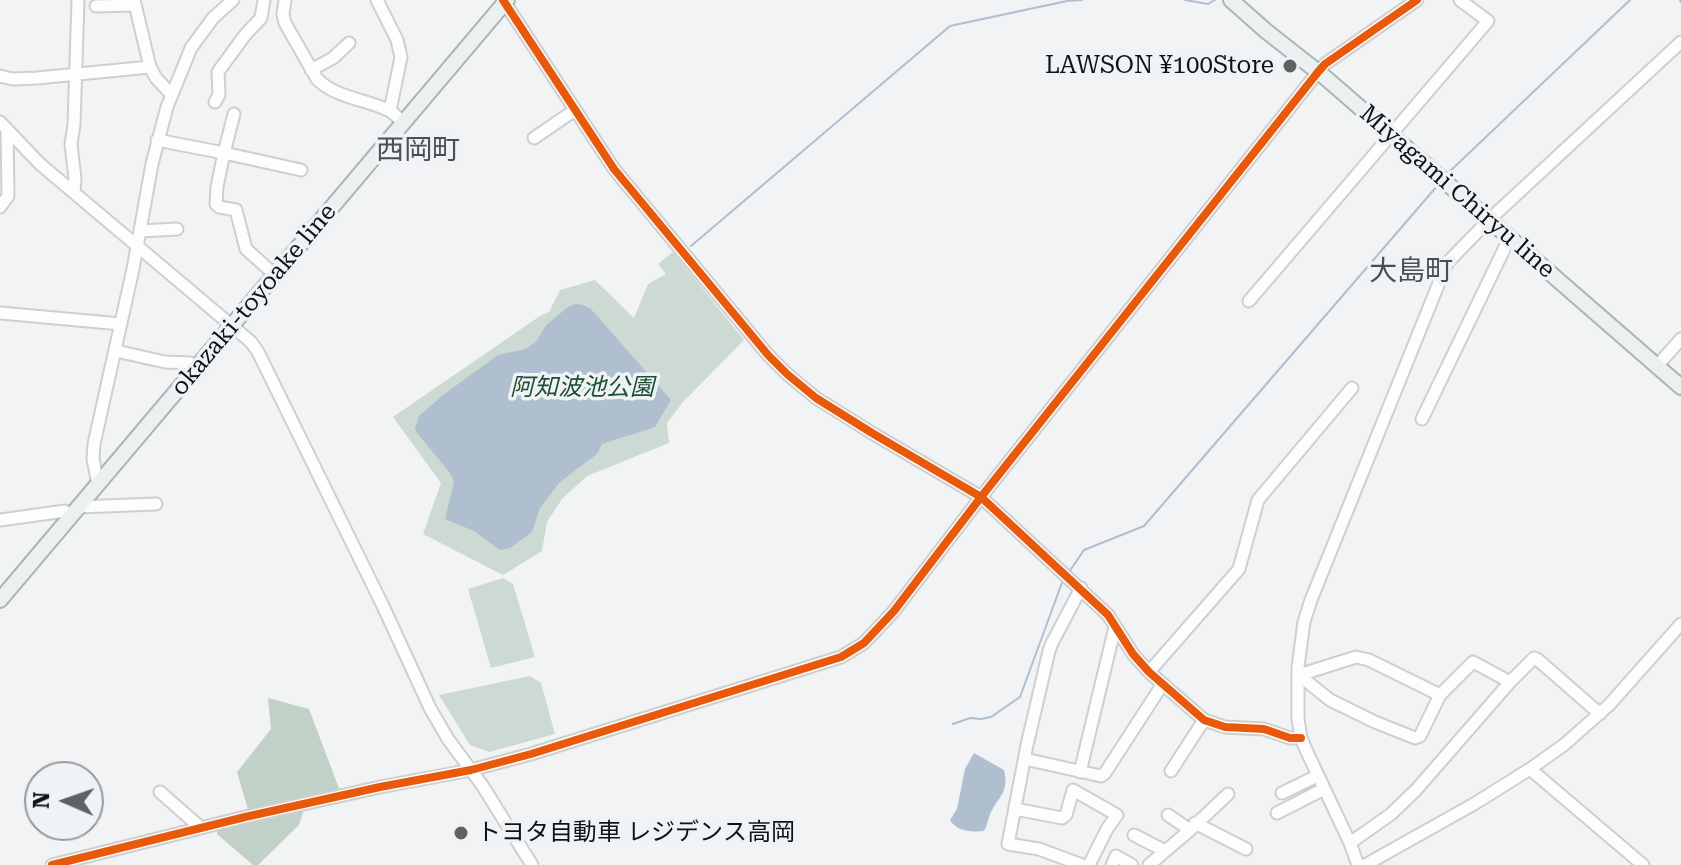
<!DOCTYPE html>
<meta charset="utf-8">
<style>
body{margin:0}
#map{position:relative;width:1681px;height:865px;overflow:hidden;background:#f1f3f5;font-family:"Roboto Serif",serif}
canvas{display:block}
.north{position:absolute;left:24px;top:761px;width:80px;height:80px;box-sizing:border-box;background:#f0f3f6;border:2px solid #97999b;border-radius:50%;rotate:272deg;font-size:22px;font-weight:700;line-height:32px;text-align:center;color:#111213}
.north::after{content:'';display:block;margin:auto;width:28px;height:36px;background:#5f6162;clip-path:polygon(50% 0,100% 100%,50% 72%,0 100%)}
</style>
<div id="map">
<canvas width="1681" height="865"></canvas>
<div class="north">N</div>
</div>
<script>
const g = document.querySelector('canvas').getContext('2d');
g.lineJoin = 'round';
function fillPath(path, color) { g.fillStyle = color; g.fill(path, 'evenodd'); }
function stroke(path, color, width, dash) { g.strokeStyle = color; g.lineWidth = width; g.lineCap = dash ? 'butt' : 'round'; g.setLineDash(dash || []); g.stroke(path); }
function drawText(font, color, halo, rows, align = 'center') {
  g.font = font + ' "Roboto Serif","Noto Sans JP",serif'; g.lineWidth = 7; g.setLineDash([]); g.textBaseline = 'middle'; g.strokeStyle = halo; g.fillStyle = color; for (const [text, x, y, turn = 0] of rows) {
    g.save(); g.translate(x, y); g.rotate((+turn || 0) * Math.PI / 180); g.textAlign = isNaN(turn) ? turn : align; if (halo) g.strokeText(text, 0, 0); g.fillText(text, 0, 0); g.restore();
  }
}
fillPath(new Path2D(`
 M673 252 744 340 683 402 667 423 669 443 587 476 562 499 547 522 542 551 503 575 423 534 441 483 393 417 540 316 549 312 560 290 595 280 634 318 648 284 666 274 658 264Z
 M503 578 513 584 535 657 491 668 468 589Z
 M530 676 541 683 555 734 489 752 470 745 439 695Z`), '#cddad3');
fillPath(new Path2D(`
 M268 698 309 709 340 791 249 813 237 772 271 729Z
 M304 809 299 825 258 865H253L217 834V829Z`), '#c1d1c8');
fillPath(new Path2D(`
 M576 304 583 305 591 309 671 400 655 427 602 444 597 454 560 482 540 508 532 532 510 548 500 550 474 531 445 519 454 482 450 473 417 433 415 428 419 416 443 395 498 355 525 349 536 342 546 325 568 307Z
 M974 753 1004 770C1009 792 1000 795 991 812 988 818 988 824 984 831 972 832 957 832 950 820L957 809 965 769Z`), '#b0bfcf');
stroke(new Path2D(`
 M1185 0 1208 4 1215 0
 M1680 0 1681 2
 M1447 174 1630 0
 M691 246 950 26 1067 1 1082 0
 M1069 572 1084 550 1144 526 1438 185
 M953 724 970 718 981 719 991 717 1020 697 1063 580`), '#b0bfcf', 2);
const minor = new Path2D(`
 M134 0 150 67 156 78 171 94
 M285 0 283 14 285 23 317 79C336 98 365 99 388 110 394 113 398 118 403 122
 M377 0 397 40 401 57 390 111
 M503 0 614 169 768 355 787 374 816 398 872 433 981 497 1108 615 1133 654 1149 672 1204 720 1225 727 1264 729 1290 738H1301
 M96 6 135 5
 M311 70 333 58 349 43
 M0 76 13 79 37 78 150 67
 M215 102 219 95 218 72 245 35 261 18 264 0
 M0 122 40 164 251 342 258 352 383 606 430 708 448 739 482 785 532 865
 M534 138 575 110
 M157 140 224 153 234 114
 M74 192 75 179 71 144 74 125 78 0
 M0 207 8 196 7 131
 M141 231 177 229
 M275 275 246 249 236 210 219 207 216 204 217 187 224 153 301 170
 M1249 301 1488 21 1460 0
 M0 313 121 324
 M116 351 165 362 190 363 197 368
 M1657 366 1681 339
 M1422 419 1510 237
 M98 484 93 459 94 444 133 269 152 164 167 107 191 48 213 18 233 0
 M79 507 156 504
 M0 520 65 511 71 516
 M1081 588 1052 643 1049 651 1027 745 1008 844 1039 849 1082 865
 M1149 672 1239 569 1258 500 1352 388
 M1299 675 1356 657 1369 660 1440 695 1473 662 1510 682
 M1299 675 1330 700 1375 722 1415 738 1420 736 1440 695
 M1025 759 1101 776 1105 773 1162 685
 M1530 769 1643 865
 M1171 771 1204 720
 M1080 772 1115 627
 M160 792 201 828
 M1282 793 1317 776
 M1015 809 1062 818 1066 815 1073 790 1117 815 1107 829 1089 865
 M1277 813 1324 789
 M1168 815 1190 830
 M1195 823 1246 849
 M1134 835 1165 851
 M1350 843 1391 814 1416 790 1510 682 1534 658 1537 659 1600 714
 M52 865 245 817 380 787 471 770 531 754 841 657 864 643 894 611 981 497 1318 72 1325 64 1417 0
 M1112 865 1116 856 1132 865
 M1149 865 1190 830 1228 794
 M1358 865 1350 843 1307 752 1301 738 1298 719V667L1304 622 1311 600 1447 263 1490 219 1681 42
 M1365 865 1474 804 1530 769 1565 744 1609 705 1681 624`);
const major = new Path2D(`
 M1231 0 1266 31 1327 79 1681 387
 M0 600 507 0`);
stroke(minor, '#cdcfd0', 15);
stroke(major, '#aab6b5', 18);
stroke(minor, '#fdfdfe', 11);
stroke(major, '#eaf1f0', 14);
stroke(new Path2D(`
 M503 0 614 169 768 355 787 374 816 398 872 433 981 497 1108 615 1133 654 1149 672 1204 720 1225 727 1264 729 1290 738H1301
 M52 865 245 817 380 787 471 770 531 754 841 657 864 643 894 611 981 497 1318 72 1325 64 1417 0`), '#e8590c', 8);
for (const [x, y, r, color] of [
 [1290,66,8,"#5f6162"],
 [461,833,8,"#5f6162"]
]) { const dot = new Path2D(); dot.arc(x, y, r, 0, 2 * Math.PI); g.fillStyle = color; g.fill(dot); stroke(dot, '#f0f3f6', 3); }
drawText('24px', '#111213', '#f0f3f6', [
 ["LAWSON ¥100Store",1274,66],
 ["トヨタ自動車 レジデンス高岡",477,833,"left"]
], 'right');
drawText('24px', '#111213', '#f0f3f6', [
 ["Miyagami Chiryu line",1457,192,41],
 ["okazaki-toyoake line",254,300,-50]
]);
drawText('italic 24px', '#1e4f34', '#f0f3f6', [
 ["阿知波池公園",582,388]
]);
drawText('28px', '#4c4e51', '#f0f3f6', [
 ["西岡町",418,151],
 ["大島町",1411,272]
]);
</script>
